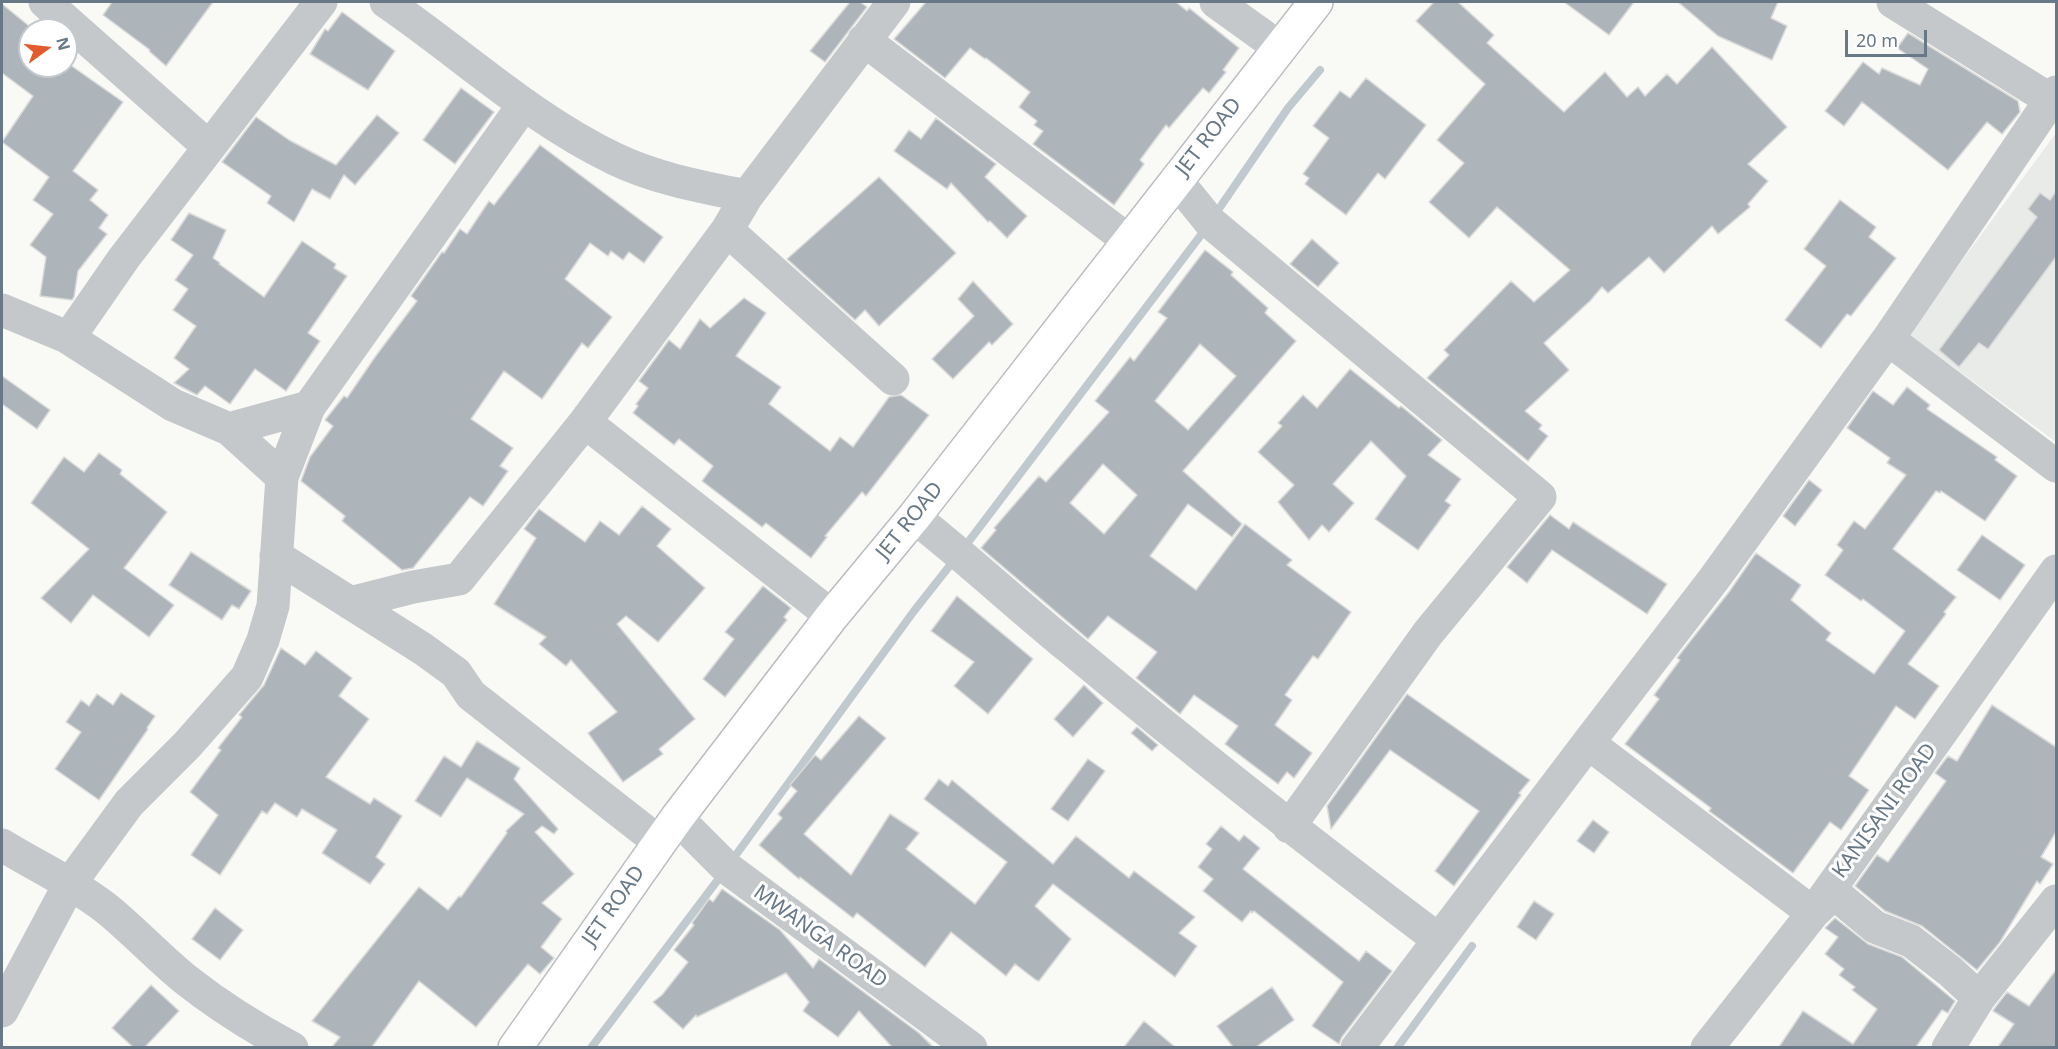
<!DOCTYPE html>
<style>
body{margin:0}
#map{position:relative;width:2058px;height:1049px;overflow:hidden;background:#f9f9f6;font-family:"Noto Sans",sans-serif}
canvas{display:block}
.frame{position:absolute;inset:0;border:3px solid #687887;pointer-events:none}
.north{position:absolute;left:18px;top:18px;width:60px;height:60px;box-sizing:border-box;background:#fff;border:2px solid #c3c9cf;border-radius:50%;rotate:75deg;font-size:16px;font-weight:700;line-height:24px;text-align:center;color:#687887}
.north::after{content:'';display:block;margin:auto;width:21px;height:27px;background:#e35a2c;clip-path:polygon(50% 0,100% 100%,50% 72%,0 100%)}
.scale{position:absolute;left:1845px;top:30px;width:82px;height:27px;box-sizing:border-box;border:3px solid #687887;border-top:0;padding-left:8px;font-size:18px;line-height:21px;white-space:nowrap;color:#687887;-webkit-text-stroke:4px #fff;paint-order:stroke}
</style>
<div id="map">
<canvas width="2058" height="1049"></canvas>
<div class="frame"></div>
<div class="north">N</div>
<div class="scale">20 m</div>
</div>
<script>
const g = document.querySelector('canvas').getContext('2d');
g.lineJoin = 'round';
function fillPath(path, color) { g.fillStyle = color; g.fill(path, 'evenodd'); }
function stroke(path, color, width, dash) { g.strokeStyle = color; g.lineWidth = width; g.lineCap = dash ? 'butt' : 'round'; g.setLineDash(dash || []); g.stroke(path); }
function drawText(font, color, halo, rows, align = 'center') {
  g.font = font + ' "Noto Sans",sans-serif'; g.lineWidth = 6; g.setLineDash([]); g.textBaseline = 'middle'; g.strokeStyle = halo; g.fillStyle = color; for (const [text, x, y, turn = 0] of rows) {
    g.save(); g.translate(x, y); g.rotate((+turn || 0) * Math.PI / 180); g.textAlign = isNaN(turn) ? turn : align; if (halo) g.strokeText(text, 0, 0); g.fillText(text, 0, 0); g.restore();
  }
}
fillPath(new Path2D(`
 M2056 133V442L1908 334Z`), '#e9ebe9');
stroke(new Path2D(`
 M1214 216 1288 108 1320 70
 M963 549 1207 227
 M730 863 914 611 955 559
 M591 1048 723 873
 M1397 1048 1472 946`), '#bfc9ce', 8);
const building = new Path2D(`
 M112 2H213L166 66 149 51 150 50 103 15Z
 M850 2H860L867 7 825 62 810 51Z
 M926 2H1176L1187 11 1189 8 1239 48 1223 70 1226 72 1209 93 1203 88 1169 128 1166 125 1140 160 1144 164 1114 205 1033 144 1043 131 1034 125 1037 121 1019 107 1030 92 986 58 985 59 970 48 945 78 894 39Z
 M1434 2H1458L1494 35 1487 43 1564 112 1605 72 1627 97 1638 87 1645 96 1667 74 1677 84 1712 47 1787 127 1748 164 1768 181 1748 204 1750 207 1718 234 1712 226 1664 273 1649 257 1608 293 1602 287 1590 301 1544 343 1569 370 1525 411 1542 425 1539 429 1548 436 1528 461 1427 378 1449 355 1444 350 1511 281 1534 302 1570 270 1497 207 1469 238 1429 202 1464 163 1437 140 1485 84 1416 21Z
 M1564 2H1634L1609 35Z
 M1678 2H1778L1771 18 1787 26 1772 60 1718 36Z
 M2 4 34 30 38 25 45 30H30V66H66V62L123 102 73 171 98 190 90 200 108 215 99 228 107 234 78 271 74 297 72 300 40 296 46 257 30 245 53 214 33 200 49 177 2 142 33 96 2 73Z
 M342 12 395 51 368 90 310 54 325 29 328 31Z
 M1908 33 2018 101 2020 112 2002 134 1987 122 1948 170 1862 102 1844 126 1825 111 1863 62 1879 74 1882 68 1920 85 1928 69 1897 48Z
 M1366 78 1426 125 1385 179 1378 173 1346 215 1305 184 1309 178 1303 174 1329 138 1313 126 1340 91 1350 98Z
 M461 88 494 112 455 164 423 140Z
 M377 115 399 133 355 185 344 175 330 199 312 189 294 222 267 203 271 196 222 162 256 117 289 140 336 165Z
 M936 118 996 164 985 177 1027 216 1007 238 990 221 988 222 951 183 947 189 894 151 909 130 921 139Z
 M540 145 663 237 644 263 629 252 623 260 611 251 608 256 590 243 565 279 612 317 588 348 582 343 542 399 504 371 471 419 513 448 500 466 508 471 483 506 470 497 413 568 402 570 342 521 345 516 301 481 310 457 333 426 325 420 344 396 347 398 375 357 417 301 411 296 442 252 444 253 460 229 467 234 489 201 494 205Z
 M879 177 956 253 879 326 865 310 855 320 787 259Z
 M2056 191V257L1988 349 1979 343 1959 367 1939 350 2037 217 2028 209 2040 193 2050 200Z
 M1840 200 1876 227 1869 237 1896 258 1851 316 1847 314 1821 348 1785 320 1826 266 1804 249Z
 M189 213 226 230 213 258 220 263 219 264 264 297 302 241 336 264 334 268 347 276 308 333 320 341 286 391 255 369 230 404 205 386 197 395 174 383 189 369 174 358 196 326 173 310 188 289 175 280 193 255 171 240Z
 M1312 239 1339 263 1318 287 1290 264Z
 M1205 250 1233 272 1231 275 1268 308 1265 313 1296 341 1183 471 1242 524 1232 537 1188 504 1150 556 1196 590 1245 524 1292 560 1287 565 1351 612 1318 659 1313 656 1285 695 1292 700 1275 725 1312 753 1294 778 1287 772 1278 784 1225 744 1238 726 1194 695 1180 714 1136 678 1157 652 1108 616 1088 639 981 548 996 530 994 528 1039 476 1046 482 1109 412 1095 401 1130 357 1134 361 1167 318 1158 312ZM1200 344 1236 376 1188 430 1155 401ZM1103 464 1137 495 1104 534 1070 503Z
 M973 281 1013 324 992 345 989 342 953 379 932 359 974 316 958 299Z
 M744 298 766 313 736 356 781 387 769 404 830 451 840 437 853 447 889 397 901 395 929 415 866 496 862 492 825 536 827 537 811 558 766 523 762 527 702 481 713 466 679 439 674 445 633 413 638 406 636 404 648 388 639 381 669 340 680 349 700 319 710 328Z
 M1350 369 1399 408 1401 406 1442 440 1428 455 1461 479 1445 501 1451 505 1418 550 1375 519 1406 476 1371 441 1333 484 1354 503 1329 532 1322 525 1309 540 1278 502 1294 485 1258 452 1282 426 1278 423 1303 395 1317 408Z
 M2 376 50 410 37 429 2 404Z
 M1907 387 1930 405 1927 409 1997 457 1995 460 2017 476 1985 521 1941 491 1940 493 1936 491 1893 549 1956 597 1944 612 1946 614 1908 664 1939 686 1915 719 1896 706 1849 776 1869 790 1841 830 1830 822 1793 873 1709 811 1711 808 1625 744 1659 699 1654 695 1680 660 1677 658 1729 592 1756 553 1801 585 1791 600 1831 633 1826 640 1874 674 1905 631 1863 599 1861 601 1825 575 1843 550 1837 545 1854 521 1865 529 1906 475 1887 463 1890 458 1847 428 1873 391 1893 405Z
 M99 453 122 470 120 474 167 512 124 568 174 605 149 637 93 595 71 623 41 598 89 549 31 503 64 457 84 472Z
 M1809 480 1822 490 1795 526 1783 516Z
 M642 506 671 529 657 546 705 588 658 642 626 616 617 624 695 719 659 749 663 754 623 782 588 733 617 712 571 660 566 666 539 644 546 637 494 604 536 538 524 529 539 509 585 542 600 521 619 535Z
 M1550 515 1569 529 1573 522 1667 584 1647 614 1552 550 1527 583 1507 567Z
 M1982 535 2025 565 2000 600 1957 570Z
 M191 552 251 591 239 609 232 605 222 620 169 585Z
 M763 586 791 608 784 617 787 620 725 697 703 679 734 639 725 632Z
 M957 596 1033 659 988 714 954 686 974 662 931 631Z
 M281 648 305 665 316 651 352 678 339 696 369 719 326 777 370 804 374 798 402 816 376 857 385 864 370 884 322 853 337 830 302 809 297 817 275 803 267 814 262 811 220 875 191 855 218 815 190 792 221 750 218 748 242 717 239 715 264 685Z
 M1084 685 1103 703 1073 737 1054 719Z
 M121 693 155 716 147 728 148 729 99 800 55 769 81 732 66 722 81 700 89 706 97 694 113 705Z
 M1407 694 1530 780 1519 793 1521 795 1454 886 1435 871 1479 811 1390 750 1331 829 1327 806Z
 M1992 705 2056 747V832L2041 857 2053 864 2040 884 2037 881 2000 942 1977 970 1922 926 1885 911 1855 886 1877 855 1888 862 1946 781 1935 773 1948 756 1957 761Z
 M859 716 886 738 804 834 851 875 890 814 919 833 906 849 975 904 1007 862 924 799 939 779 948 786 952 780 1053 864 1076 836 1129 878 1134 871 1195 917 1179 933 1197 946 1175 977 1053 884 1035 906 1071 939 1039 981 1036 980 1015 964 1006 976 951 932 925 967 857 913 853 918 800 877 799 879 759 845 782 818 778 814 797 791 790 785 815 755 821 760Z
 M1137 727 1158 745 1152 751 1131 733Z
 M477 741 520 768 514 779 558 829 554 834 542 826 535 832 574 874 542 903 562 919 541 947 554 958 540 974 528 964 476 1027 419 981 372 1047H332L340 1037 312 1021 419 887 448 910 459 896 461 897 507 833 506 831 524 814 467 778 441 817 415 801 444 756 461 767Z
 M1088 759 1105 771 1068 821 1051 809Z
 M1593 820 1609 832 1594 853 1577 841Z
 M1221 826 1239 841 1244 835 1260 848 1243 869 1359 961 1366 951 1392 971 1342 1037 1339 1044 1312 1026 1343 982 1254 911 1252 913 1251 911 1242 922 1203 891 1213 879 1198 867 1212 849 1206 844Z
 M722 889 780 930 813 968 819 959 919 1033 933 1047H892L859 1011 838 1037 803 1011 809 1002 786 973 697 1017 696 1015 683 1029 653 1002 662 995 688 962 674 950 694 925 692 923 709 899 713 902Z
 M1534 901 1554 914 1536 940 1517 927Z
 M215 908 243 930 220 960 192 939Z
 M1835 918 1868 944 1902 957 1955 1001 1948 1013 1942 1010 1916 1047H1779L1803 1011 1853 1044 1877 1009 1852 990 1855 987 1839 975 1844 969 1825 954 1838 937 1825 928Z
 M2056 970V1047H1998L2014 1024 1993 1011 1994 1009 2007 992 2029 1006Z
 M151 985 179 1011 145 1047H133L112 1028Z
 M1272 987 1294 1020 1256 1047H1233L1217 1026Z
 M1144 1021 1175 1047H1124Z`);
fillPath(building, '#adb5bb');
stroke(building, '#dadad8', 1.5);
const secondary = new Path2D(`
 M515 1048 677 818 832 616 914 517 1316 2`);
stroke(secondary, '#b8bdc2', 36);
stroke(new Path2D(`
 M45 2 209 147
 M386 2C462 54 531 119 615 159 657 179 702 187 747 196
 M1216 2 1280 48
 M1893 2 2051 100
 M864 40 1129 241
 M1176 180 1210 222 1540 497 1428 633 1289 827
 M727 230 893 379
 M2 310 67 337 173 405 229 429 309 407
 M67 337 72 333 124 258 321 2
 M1888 339 2056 466
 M585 422 832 616
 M229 429 282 477
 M914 517C968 559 1018 606 1071 649 1191 749 1314 846 1439 940
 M276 556 423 649 456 673 471 695 659 842
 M350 603 413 587 459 579 585 422 727 230 747 196 894 2
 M1588 743 1813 913 1831 896 1840 898 1875 927 1911 941 1951 972 1979 998
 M677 818 727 868 971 1048
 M2 845C36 866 75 884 107 909 134 931 158 957 185 979 219 1006 254 1028 292 1048
 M2 1011 69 885 129 803 187 745 247 677 263 640 273 606 282 477 309 407 524 104
 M1357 1048 1588 743 1714 579 1888 339 2056 92
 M1707 1048 1813 913 2056 571
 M1948 1048 1979 998 2056 901`), '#c4c8cb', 33);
stroke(secondary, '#fff', 33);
drawText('21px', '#687887', '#fff', [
 ["JET ROAD",1209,137,-52],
 ["JET ROAD",910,521,-51],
 ["KANISANI ROAD",1885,811,-54],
 ["JET ROAD",614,906,-55],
 ["MWANGA ROAD",820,937,36]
]);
</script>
